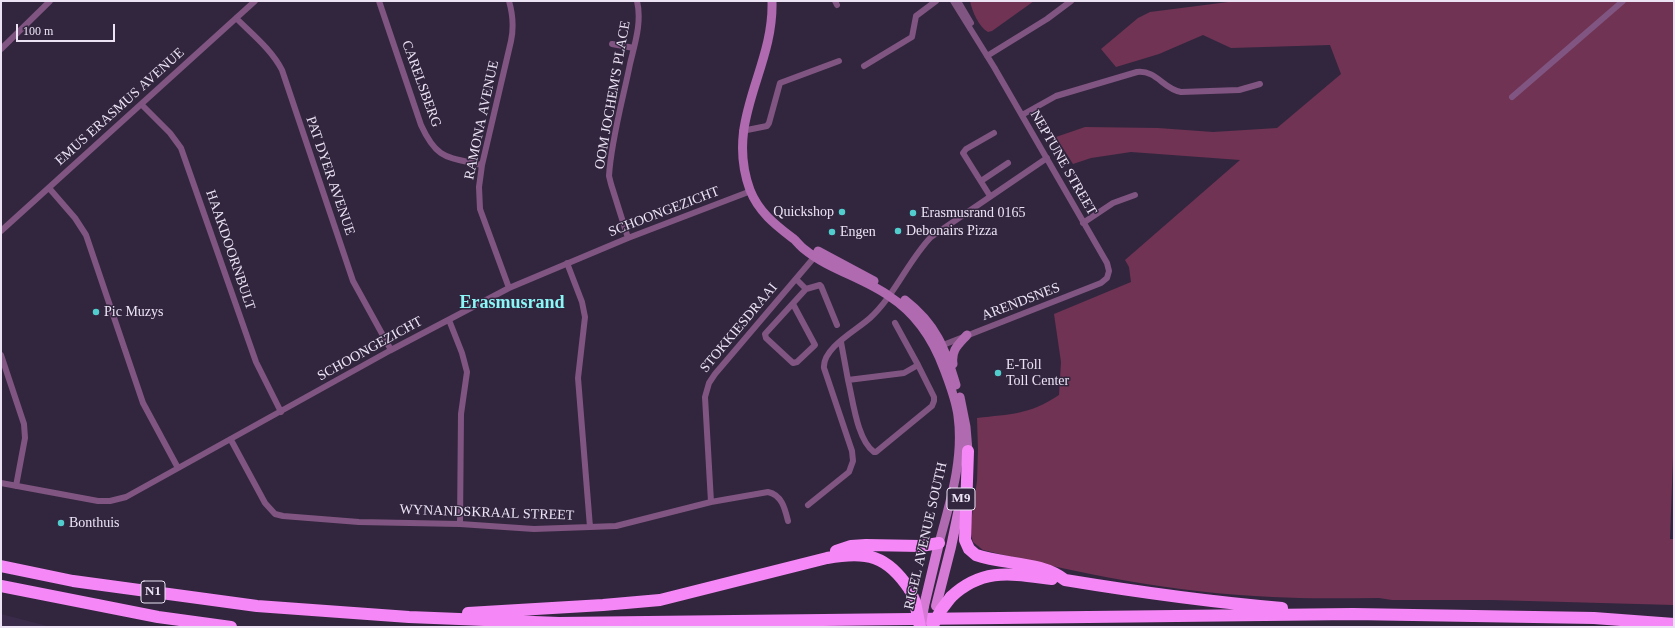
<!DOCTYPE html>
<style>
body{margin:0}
#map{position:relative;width:1675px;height:628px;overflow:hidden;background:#32263f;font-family:Georgia,serif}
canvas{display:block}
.frame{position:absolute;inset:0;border:2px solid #ece4f5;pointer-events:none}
.scale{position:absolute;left:16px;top:24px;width:99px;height:18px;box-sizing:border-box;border:2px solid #ece4f5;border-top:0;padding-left:5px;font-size:12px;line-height:14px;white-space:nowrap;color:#ece4f5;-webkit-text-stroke:3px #32263f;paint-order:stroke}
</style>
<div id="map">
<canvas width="1675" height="628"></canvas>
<div class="frame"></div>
<div class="scale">100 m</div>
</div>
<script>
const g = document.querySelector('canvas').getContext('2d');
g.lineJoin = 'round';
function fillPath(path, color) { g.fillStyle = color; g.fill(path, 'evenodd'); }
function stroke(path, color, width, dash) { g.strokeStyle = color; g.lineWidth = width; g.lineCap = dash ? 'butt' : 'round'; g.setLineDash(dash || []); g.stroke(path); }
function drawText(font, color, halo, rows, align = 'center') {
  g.font = font + ' Georgia,serif'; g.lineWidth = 3; g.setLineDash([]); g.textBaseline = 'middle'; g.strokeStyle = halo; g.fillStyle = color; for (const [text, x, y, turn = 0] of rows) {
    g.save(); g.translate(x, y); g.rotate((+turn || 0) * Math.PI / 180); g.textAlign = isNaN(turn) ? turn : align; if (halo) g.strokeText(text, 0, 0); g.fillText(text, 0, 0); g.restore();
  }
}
fillPath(new Path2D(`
 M1 614 51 627H1Z`), '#3a2b4b');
fillPath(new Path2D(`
 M970 1H1034L992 31 988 32C979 27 972 11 970 1Z
 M1236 1H1674V428L1670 539H1674V605L1492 600H1392L1379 598C1344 598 1308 599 1273 597 1174 593 1078 573 983 550L973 542 970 530 977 481 978 450 977 418C1011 414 1029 415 1059 395L1061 362 1054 314 1131 282 1129 267 1125 260 1240 160 1131 152 1091 158 1073 164 1056 137 1085 127 1158 128 1213 132 1277 128 1341 74 1330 45 1231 48 1203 35 1159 54 1116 67 1101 49 1138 18 1150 12Z`), '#703353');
stroke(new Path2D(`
 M379 1 421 125C437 160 447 157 482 165
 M509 1C513 15 514 27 511 41L482 165 479 187 480 209 509 288
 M835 1 837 5
 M958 1 971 23
 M236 18C252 34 272 50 282 70L353 281 391 350
 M612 44 634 48
 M1 49 50 1
 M987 56 1047 19 1071 1
 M864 66 912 37 916 16 936 1
 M1512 97 1623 1
 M142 105 170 133 181 148 256 362 281 412
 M1022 115 1056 96 1137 72C1157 70 1163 89 1181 92L1239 90 1260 84
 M742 131 767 126 769 123 780 83 839 61
 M981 181 1008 163
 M49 188 75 218 86 235 143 403 178 468
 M990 196 963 153 966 149 994 133
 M1083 223 1113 203 1135 195
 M1 231 255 1
 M628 238 611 184 609 176C611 141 623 99 630 64 635 43 642 22 637 1
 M567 263 582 302 585 317 578 378 590 527
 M806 289 820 285 821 286 837 325
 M793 304 815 345 797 362 793 363 766 338 765 334 806 289 796 279
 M449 320 462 353 467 372 461 414 460 524
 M841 342 848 380 904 373 918 365 895 323
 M938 347 1101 283 1107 278 1109 271 1107 263 994 67 953 1
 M1 355 24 424 25 438 16 486
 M848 380C853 400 857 440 874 452H876L932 406 934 401V397L918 365
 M231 440 265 503 275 514 283 516 359 522 460 524 534 529 590 527 616 526 711 502 768 492C782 495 785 509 788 521
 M1 483 98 501H110L126 497 391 350 509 288 628 238 751 191
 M711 502 705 397 709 383 715 374 817 254
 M808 505 849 472 853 461 852 451 824 368C822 348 857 330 870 318 895 295 908 261 931 237L1047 158`), '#815581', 6);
stroke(new Path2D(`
 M772 1C774 70 724 119 750 190 759 213 777 226 795 240 798 243 801 247 804 249 828 269 864 278 889 296 917 314 933 339 944 369 950 385 956 400 958 416 964 459 950 502 939 543
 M818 251 874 281
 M905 300C936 324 945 348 956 385
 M953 364C951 350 958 345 967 335
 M960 397 966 427 968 451`), '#b06ab0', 9);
stroke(new Path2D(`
 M924 606 939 543
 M936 606 951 547 962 494`), '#d57ad5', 10);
stroke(new Path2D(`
 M968 451 965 540 969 549 976 555C1005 565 1041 561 1065 580 1138 592 1209 602 1282 608
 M836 551 851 546 866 545 921 546 939 543
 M1 566 73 581 257 606 409 617 559 623 1353 614 1594 618 1674 624
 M1 586 158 617 231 627
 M951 597C983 567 1012 574 1052 579
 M468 613 603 605 660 600 827 558C867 551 887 555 910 590`), '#f687f6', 12);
stroke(new Path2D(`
 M921 625 924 606`), '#d57ad5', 10);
stroke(new Path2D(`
 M910 590 915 602 920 627
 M932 627 941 610 951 597`), '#f687f6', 12);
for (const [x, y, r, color] of [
 [842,212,4,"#52cdcd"],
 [913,213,4,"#52cdcd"],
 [898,231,4,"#52cdcd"],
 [832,232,4,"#52cdcd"],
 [96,312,4,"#52cdcd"],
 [998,373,4,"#52cdcd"],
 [61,523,4,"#52cdcd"]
]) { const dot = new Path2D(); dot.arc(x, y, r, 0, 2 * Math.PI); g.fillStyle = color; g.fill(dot); stroke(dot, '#32263f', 1.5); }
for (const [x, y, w] of [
 [961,499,28],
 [153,592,24]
]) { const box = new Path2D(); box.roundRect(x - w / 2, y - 11, w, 22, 3); g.fillStyle = '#32263f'; g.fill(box); stroke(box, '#ece4f5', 1); }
drawText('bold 13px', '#ece4f5', null, [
 ["M9",961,499],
 ["N1",153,592]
]);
drawText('14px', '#ece4f5', '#32263f', [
 ["CARELSBERG",421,84,70],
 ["OOM JOCHEM'S PLACE",613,95,-80],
 ["EMUS ERASMUS AVENUE",120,107,-42],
 ["RAMONA AVENUE",482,120,-78],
 ["NEPTUNE STREET",1063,163,60],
 ["PAT DYER AVENUE",330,176,71],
 ["SCHOONGEZICHT",664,212,-21],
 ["HAAKDOORNBULT",230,250,71],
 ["ARENDSNES",1021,302,-21],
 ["STOKKIESDRAAI",739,328,-50],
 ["SCHOONGEZICHT",370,349,-29],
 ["WYNANDSKRAAL STREET",487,513,2],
 ["RIGEL AVENUE SOUTH",926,536,-77]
]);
drawText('14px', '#ece4f5', '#32263f', [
 ["Quickshop",834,212,"right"],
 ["Erasmusrand 0165",921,213],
 ["Debonairs Pizza",906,231],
 ["Engen",840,232],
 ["Pic Muzys",104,312],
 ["E-Toll",1006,365],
 ["Toll Center",1006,381],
 ["Bonthuis",69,523]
], 'left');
drawText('bold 18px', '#8af6f6', '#32263f', [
 ["Erasmusrand",512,303]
]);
</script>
